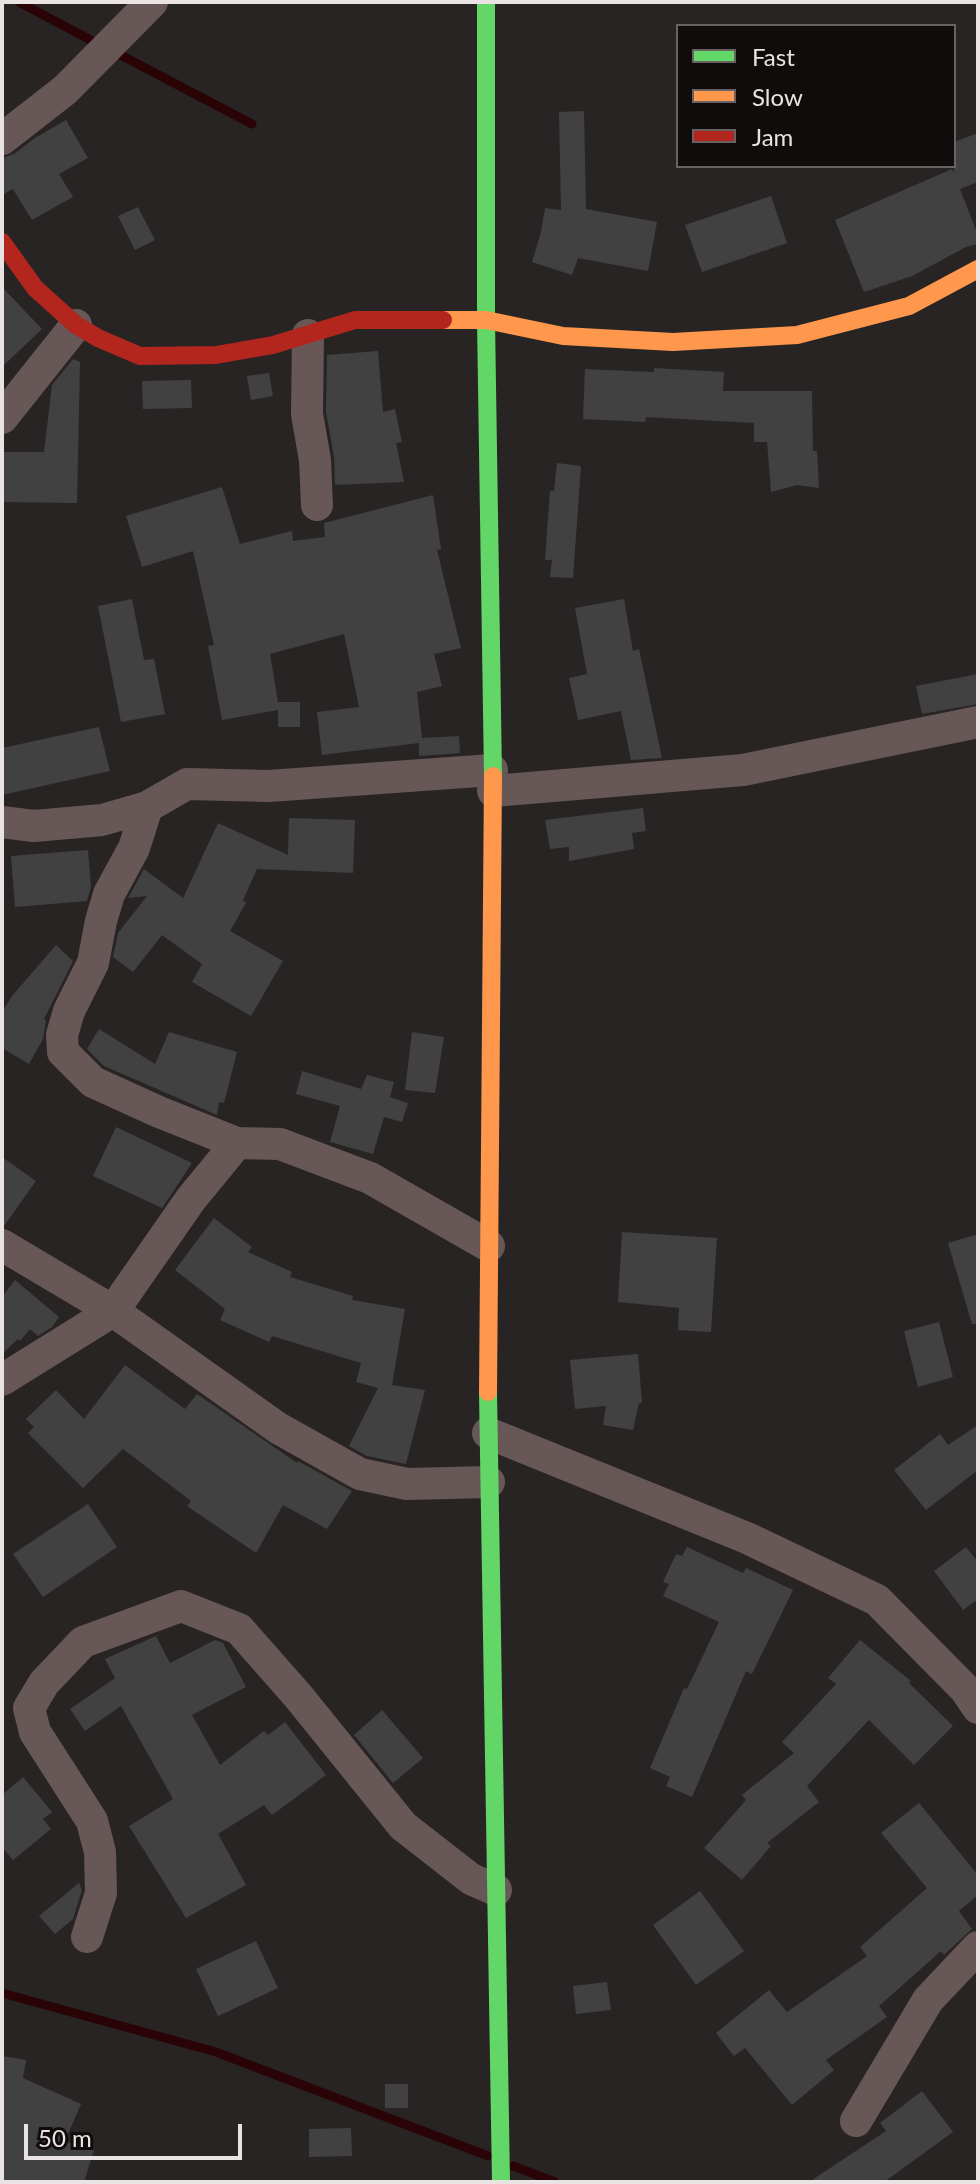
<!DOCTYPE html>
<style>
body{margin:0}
#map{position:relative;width:980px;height:2184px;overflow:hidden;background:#292424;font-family:Lato,sans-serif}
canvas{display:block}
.frame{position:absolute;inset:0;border:4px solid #eae3e3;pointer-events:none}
.legend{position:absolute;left:676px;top:24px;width:280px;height:144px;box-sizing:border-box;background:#110c0c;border:2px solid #686262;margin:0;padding:10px 14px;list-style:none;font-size:24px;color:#eae3e3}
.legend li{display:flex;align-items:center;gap:16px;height:40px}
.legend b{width:40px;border:2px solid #686262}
.scale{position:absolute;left:24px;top:2124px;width:218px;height:36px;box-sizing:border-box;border:4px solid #eae3e3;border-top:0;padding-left:10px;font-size:24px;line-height:28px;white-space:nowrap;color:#eae3e3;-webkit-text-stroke:6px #110c0c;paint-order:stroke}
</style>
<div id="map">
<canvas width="980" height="2184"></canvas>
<div class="frame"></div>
<ul class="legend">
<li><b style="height:10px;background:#63d668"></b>Fast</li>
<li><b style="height:10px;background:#ff974d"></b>Slow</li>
<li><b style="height:10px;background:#b3261e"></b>Jam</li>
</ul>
<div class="scale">50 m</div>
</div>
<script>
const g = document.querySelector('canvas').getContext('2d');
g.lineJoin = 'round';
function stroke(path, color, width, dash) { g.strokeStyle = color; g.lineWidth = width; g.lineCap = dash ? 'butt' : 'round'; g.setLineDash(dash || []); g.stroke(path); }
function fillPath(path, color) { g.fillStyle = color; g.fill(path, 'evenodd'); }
stroke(new Path2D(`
 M19 2 100 45
 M113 51 252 124
 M2 1993 216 2052 488 2156
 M513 2166 555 2182`), '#290306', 9);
fillPath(new Path2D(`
 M584 111 586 209 657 222 648 271 578 258 572 275 532 262 541 232 545 208 561 210 559 112Z
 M66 120 88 158 59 174 73 197 32 220 13 189 2 195V158L14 154 35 138Z
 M978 133V182L960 189 978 235V244L966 247 912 276 864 292 835 220 952 169 954 173V142Z
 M771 196 787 243 702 272 685 225Z
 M138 207 155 240 135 250 118 216Z
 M2 287 42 329 2 367Z
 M378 351 383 412 395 409 402 442 396 443 404 482 335 485 334 457 326 412 327 355Z
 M73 359 80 362 77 503 2 502V452H44L52 385Z
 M654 368 724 372 723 391H812L813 451H817L819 488 797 485 771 492 767 442H754V423L646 417 645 422 583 419 585 369 654 372Z
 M269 373 273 396 251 400 247 376Z
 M191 380 192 408 143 409 142 381Z
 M557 463 581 466 573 578 550 577 552 560H545L550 491H554Z
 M222 487 240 544 292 531 293 541 325 537 324 523 433 495 441 549 437 550 461 648 434 654 442 686 417 692 422 738 459 736 460 753 419 756V743L322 755 317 712 359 707 344 634 270 654 278 702H300V727H278V710L222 720 208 646 214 645 193 551 142 567 126 516Z
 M132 599 144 660 154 659 165 714 121 722 98 606Z
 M624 599 633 651 639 649 662 758 631 760 621 711 578 720 569 678 587 674 575 608Z
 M978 674V704L922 714 916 686Z
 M99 727 110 771 2 795V748Z
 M643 808 646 831 632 833 634 849 569 861V847L550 849 545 820Z
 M289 818 355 820 353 873 257 869 243 900 246 903 230 931 283 961 251 1016 192 982 202 964 162 935 133 972 113 957 118 933 147 896 128 898 144 869 183 898 218 823 288 855Z
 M88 850 91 887 87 901 15 907 11 856Z
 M56 945 73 961 44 1019 46 1021 43 1039 29 1064 2 1048V1012L12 996Z
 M99 1029 155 1064 169 1032 237 1052 224 1103 219 1102 217 1115 104 1066 87 1049Z
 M412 1032 444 1037 435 1093 405 1090Z
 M302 1071 361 1089 367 1075 394 1082 390 1097 408 1103 402 1122 384 1117 373 1154 330 1142 340 1106 296 1094Z
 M116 1127 192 1163 162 1208 93 1176Z
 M2 1157 36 1181 4 1226H2Z
 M214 1218 252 1247 248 1252 292 1272 290 1277 353 1296 352 1300 405 1309 392 1385 425 1390 406 1464 367 1456 349 1446 378 1388 356 1382 361 1363 272 1336 269 1342 220 1320 225 1309 175 1270Z
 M622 1232 717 1238 711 1332 678 1330 679 1308 618 1302Z
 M978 1234V1324H972L948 1243Z
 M15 1280 59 1317 52 1327 38 1336 30 1329 20 1341 18 1339 2 1354V1297Z
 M939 1322 953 1377 918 1387 904 1331Z
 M638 1354 642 1403H639L633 1430 603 1425 606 1406 575 1409 570 1360Z
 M125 1365 185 1409 197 1394 297 1463 298 1461 352 1491 327 1529 283 1505 256 1553 187 1506 191 1501 123 1449 83 1488 28 1433 34 1427 26 1419 56 1390 84 1419Z
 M978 1425V1470L926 1510 894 1470 940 1434 948 1445Z
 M88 1504 117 1547 43 1597 13 1554Z
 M687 1547 743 1573 746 1568 793 1590 752 1674 746 1671 692 1797 666 1786 670 1777 650 1768 684 1688 687 1689 719 1622 663 1596 669 1584 663 1582 676 1554 682 1556Z
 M966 1547 978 1562V1599L963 1610 934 1571Z
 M156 1636 170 1663 215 1640 223 1643 246 1687 192 1715 220 1765 264 1731 268 1735 285 1722 326 1775 272 1815 264 1805 218 1834 246 1885 186 1918 129 1826 173 1799 121 1706 85 1731 70 1709 115 1678 105 1659Z
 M860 1640 911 1681 909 1683 953 1726 914 1765 869 1720 807 1786 819 1802 767 1843 771 1846 742 1880 704 1848 746 1800 742 1795 794 1753 782 1742 836 1684 828 1678Z
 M382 1710 423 1758 393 1783 354 1735Z
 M23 1777 52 1812 43 1819 51 1829 13 1860 2 1847V1795Z
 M919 1803 978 1875V1895L959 1911 972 1929 944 1955 941 1951 879 2006 887 2017 826 2060 834 2070 792 2105 745 2048 734 2056 716 2033 769 1990 787 2012 867 1956 860 1947 927 1888 881 1833Z
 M79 1883 82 1890 73 1919 55 1934 39 1916Z
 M700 1891 744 1951 696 1985 653 1925Z
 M256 1941 278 1988 218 2016 196 1969Z
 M607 1982 611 2010 576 2014 573 1986Z
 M2 2056 26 2060 23 2078 81 2104 65 2141 94 2150 84 2182H2Z
 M385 2084H408V2108H385Z
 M922 2091 953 2132 884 2182H809L886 2131 880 2123Z
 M351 2128 352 2156 309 2157V2129Z`), '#414142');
stroke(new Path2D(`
 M2 139 65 90 152 2
 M308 335 307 414 315 460 317 505
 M2 418 76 325
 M493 791 743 770 978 722
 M147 807 134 848 109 894 101 921 93 963 69 1011 62 1035 63 1052 93 1082 159 1112 237 1143
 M2 822 34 826 102 820 147 807 187 784 269 786 492 770
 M2 1245 113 1311 278 1428 360 1474 407 1484 489 1482
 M2 1380 113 1311 191 1199 237 1143 280 1144 370 1178 489 1246
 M488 1433 747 1538 877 1600 965 1689 978 1708
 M87 1937 101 1893 100 1852 92 1821 35 1732 29 1708 44 1683 83 1642 181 1606 239 1629 298 1696 403 1826 471 1879 496 1890
 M856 2121 928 2000 978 1947`), '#685757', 32);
stroke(new Path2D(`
 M486 2V320L493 776
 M488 1392 501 2182`), '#63d668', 18);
stroke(new Path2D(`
 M443 320H486L563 336 673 342 797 335 909 306 978 269
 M488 1392 493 776`), '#ff974d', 18);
stroke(new Path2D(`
 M2 242 35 288 76 325 98 338 140 356 216 355 273 345 355 320H443`), '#b3261e', 18);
</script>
